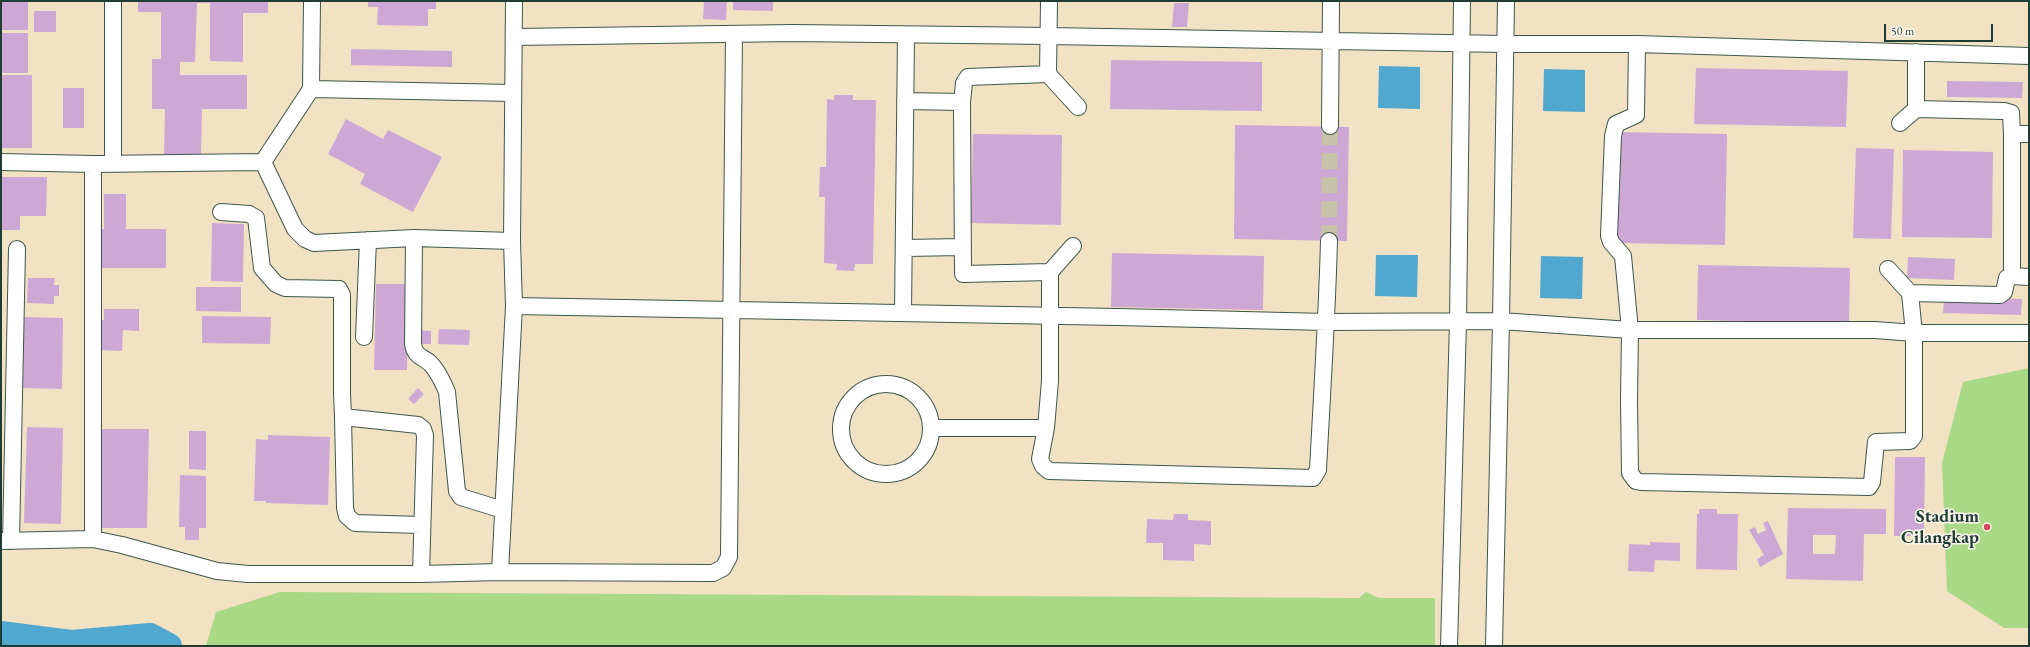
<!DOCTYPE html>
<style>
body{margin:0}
#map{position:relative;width:2030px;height:647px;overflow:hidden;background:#f1e2c4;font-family:"EB Garamond",serif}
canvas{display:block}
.frame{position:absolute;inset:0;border:2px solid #1f3d34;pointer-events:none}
.scale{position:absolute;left:1884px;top:24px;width:109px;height:18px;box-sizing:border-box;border:2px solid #1f3d34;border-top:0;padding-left:5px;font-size:12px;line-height:14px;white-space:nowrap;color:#1f3d34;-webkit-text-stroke:3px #fbf7ec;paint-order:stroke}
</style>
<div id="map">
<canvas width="2030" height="647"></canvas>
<div class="frame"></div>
<div class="scale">50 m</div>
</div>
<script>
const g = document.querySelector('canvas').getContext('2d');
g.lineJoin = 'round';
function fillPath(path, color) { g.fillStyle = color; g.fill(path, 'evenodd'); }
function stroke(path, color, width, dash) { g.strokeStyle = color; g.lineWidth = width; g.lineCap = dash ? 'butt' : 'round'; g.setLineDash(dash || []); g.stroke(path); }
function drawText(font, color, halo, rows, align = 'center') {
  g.font = font + ' "EB Garamond",serif'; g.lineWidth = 3; g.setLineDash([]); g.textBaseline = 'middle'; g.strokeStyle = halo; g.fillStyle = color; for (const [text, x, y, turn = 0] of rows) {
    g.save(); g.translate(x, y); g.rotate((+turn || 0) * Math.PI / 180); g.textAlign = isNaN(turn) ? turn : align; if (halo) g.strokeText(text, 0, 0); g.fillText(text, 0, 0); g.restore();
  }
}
fillPath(new Path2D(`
 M2029 368V628H2004L1947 591 1942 463 1963 382Z
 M280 592 1359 598 1366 592 1379 598H1435V646H206L216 612Z`), '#a9d886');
fillPath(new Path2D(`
 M1379 66 1420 67V109L1378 108Z
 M1544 69 1585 70V112L1543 111Z
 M1376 255H1418L1417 297 1375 296Z
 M1541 256 1583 257 1582 299 1540 298Z`), '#51a8ce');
stroke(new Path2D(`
 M1 634 71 643 150 636 169 646`), '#51a8ce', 26);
fillPath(new Path2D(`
 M1 1H28V30H1Z
 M138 1H268V13H243V62L210 61V3H197L195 62H180V75H247V109H202L201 156H164L165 109H152V59H161V12H138Z
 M368 1H436V9H428V26L377 25 378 7H368Z
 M704 1H727L726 20 703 19Z
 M733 1H773V11L733 10Z
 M1174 3H1189L1187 27H1172Z
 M34 11H56V32H34Z
 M1 33H28V73H1Z
 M351 49 452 51V67L351 65Z
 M1111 60 1262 62V111L1110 109Z
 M1696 68 1848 71 1846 127 1694 124Z
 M1 75H32V148H1Z
 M1947 81 2023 82 2022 98 1947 97Z
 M63 88H84V128H63Z
 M834 95H853V100H876L873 264H855L854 271 836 270 837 264 824 263 825 197H819L820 167H826L827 99 834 100Z
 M346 119 383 139 388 130 442 157 413 212 360 184 365 174 328 154Z
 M1235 125 1349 127 1347 241 1234 239Z
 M1617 132 1727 134 1725 245 1616 243Z
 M973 134 1062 135 1061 225 971 223Z
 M1856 148 1894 149 1891 239 1853 238Z
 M1903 150 1993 152 1992 238 1902 237Z
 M1 177H47L46 216H20V230H1Z
 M104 194H126V229H166V268H100V229H104Z
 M212 223 244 224 243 282 211 281Z
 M1112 253 1264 256 1263 310 1111 307Z
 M1908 257 1955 259 1954 280 1907 278Z
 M1698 265 1850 268 1849 324 1697 320Z
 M28 278H55L54 285H59V296H54V304L27 303Z
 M376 284H409L407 370H374Z
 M196 287H241V312L196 311Z
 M1944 297 2022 299 2021 315 1943 313Z
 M104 309H139V331L123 330 122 351 100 350 101 320H104Z
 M202 316 271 317 270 344 202 343Z
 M24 317 63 318 62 389 23 388Z
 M439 329 470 330 469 345 438 344Z
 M417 330 431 331V344H417Z
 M418 388 424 394 414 404 408 399Z
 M27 427 63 428 61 524 24 523Z
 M97 429H149L147 528H95Z
 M189 431H206V470L189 469Z
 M268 435 330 437 328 505 266 503V501H254L256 439 268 440Z
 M1895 457H1925L1924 536H1894Z
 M180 475 206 476V528H199V540H185V527H179Z
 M1788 508 1886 509V534H1864L1863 581 1786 579ZM1813 535H1836L1835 554H1813Z
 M1699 509H1717V514H1738L1737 570 1696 569 1697 514H1699Z
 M1174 514H1188V520L1211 521V545L1194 544V561L1163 560V543H1146L1147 519 1173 520Z
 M1768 521 1783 554 1760 567 1757 559 1764 555 1749 530 1755 527 1758 534 1766 530 1763 523Z
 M1650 542 1680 543V561L1655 560 1654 572 1628 571 1629 544 1650 545Z`), '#cda8d5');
stroke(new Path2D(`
 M1329 241 1330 126`), '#c7c1a7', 16, [16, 8]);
const minor = new Path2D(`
 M1049 1 1048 74 968 77 964 83 962 102 963 274 1050 272V381L1046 428 1040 459 1043 466 1049 471 1313 478 1318 470C1322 394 1327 317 1329 241
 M514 37 793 33 1050 36 1505 44H1637L2029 56
 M1637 44 1636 115 1616 124 1613 136 1609 236 1611 242 1623 256 1630 330 1629 401 1630 473 1636 481 1641 482 1869 487 1872 482 1876 442 1910 441 1914 436V333L1910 293
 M1916 52V109
 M1048 74 1078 107
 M311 89 312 1
 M905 101 962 102
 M1900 123 1916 109 2004 111 2011 113 2012 134H2029
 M1330 126 1331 1
 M1 162 93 164V539
 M263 162 311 89 513 93
 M113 163V1
 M93 164 263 162 295 229 305 239 314 243 414 238 512 241
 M221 212 249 214 256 218 262 268 276 284 285 288 339 289 342 295V393L343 417 418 425 423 429 425 435 421 574
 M414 238 413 344C416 359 422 355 431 364 438 372 443 382 447 392L457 491 461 497 503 510
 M904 248 963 247
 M1888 269 1910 293 2000 295 2004 292 2007 278 2012 276 2029 277
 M1050 272 1073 246
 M2012 276V134
 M514 306 1118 317 1327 322 1501 321 1630 330H1875L1914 333H2029
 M903 313 906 35
 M364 337 368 240
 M841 429a45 45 0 1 1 90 0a45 45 0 1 1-90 0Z
 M343 417 345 508 347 516 355 523 421 525
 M932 428H1046
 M1 541 93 539 122 545 217 571 248 574H421L500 572 713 573 723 568 729 557 734 34
 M11 541 17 249
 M500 572 514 306 512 241 514 1
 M1449 646 1458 322 1462 1
 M1494 646 1501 321 1506 1`);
stroke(minor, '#3e564a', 18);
stroke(minor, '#fff', 16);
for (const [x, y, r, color] of [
 [1987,527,4,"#d1495b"]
]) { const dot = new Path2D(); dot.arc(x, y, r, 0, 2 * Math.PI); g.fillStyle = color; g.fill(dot); stroke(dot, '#fbf7ec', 1.5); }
drawText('bold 18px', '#1f3d34', '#fbf7ec', [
 ["Stadium",1979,517],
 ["Cilangkap",1979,538]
], 'right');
</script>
